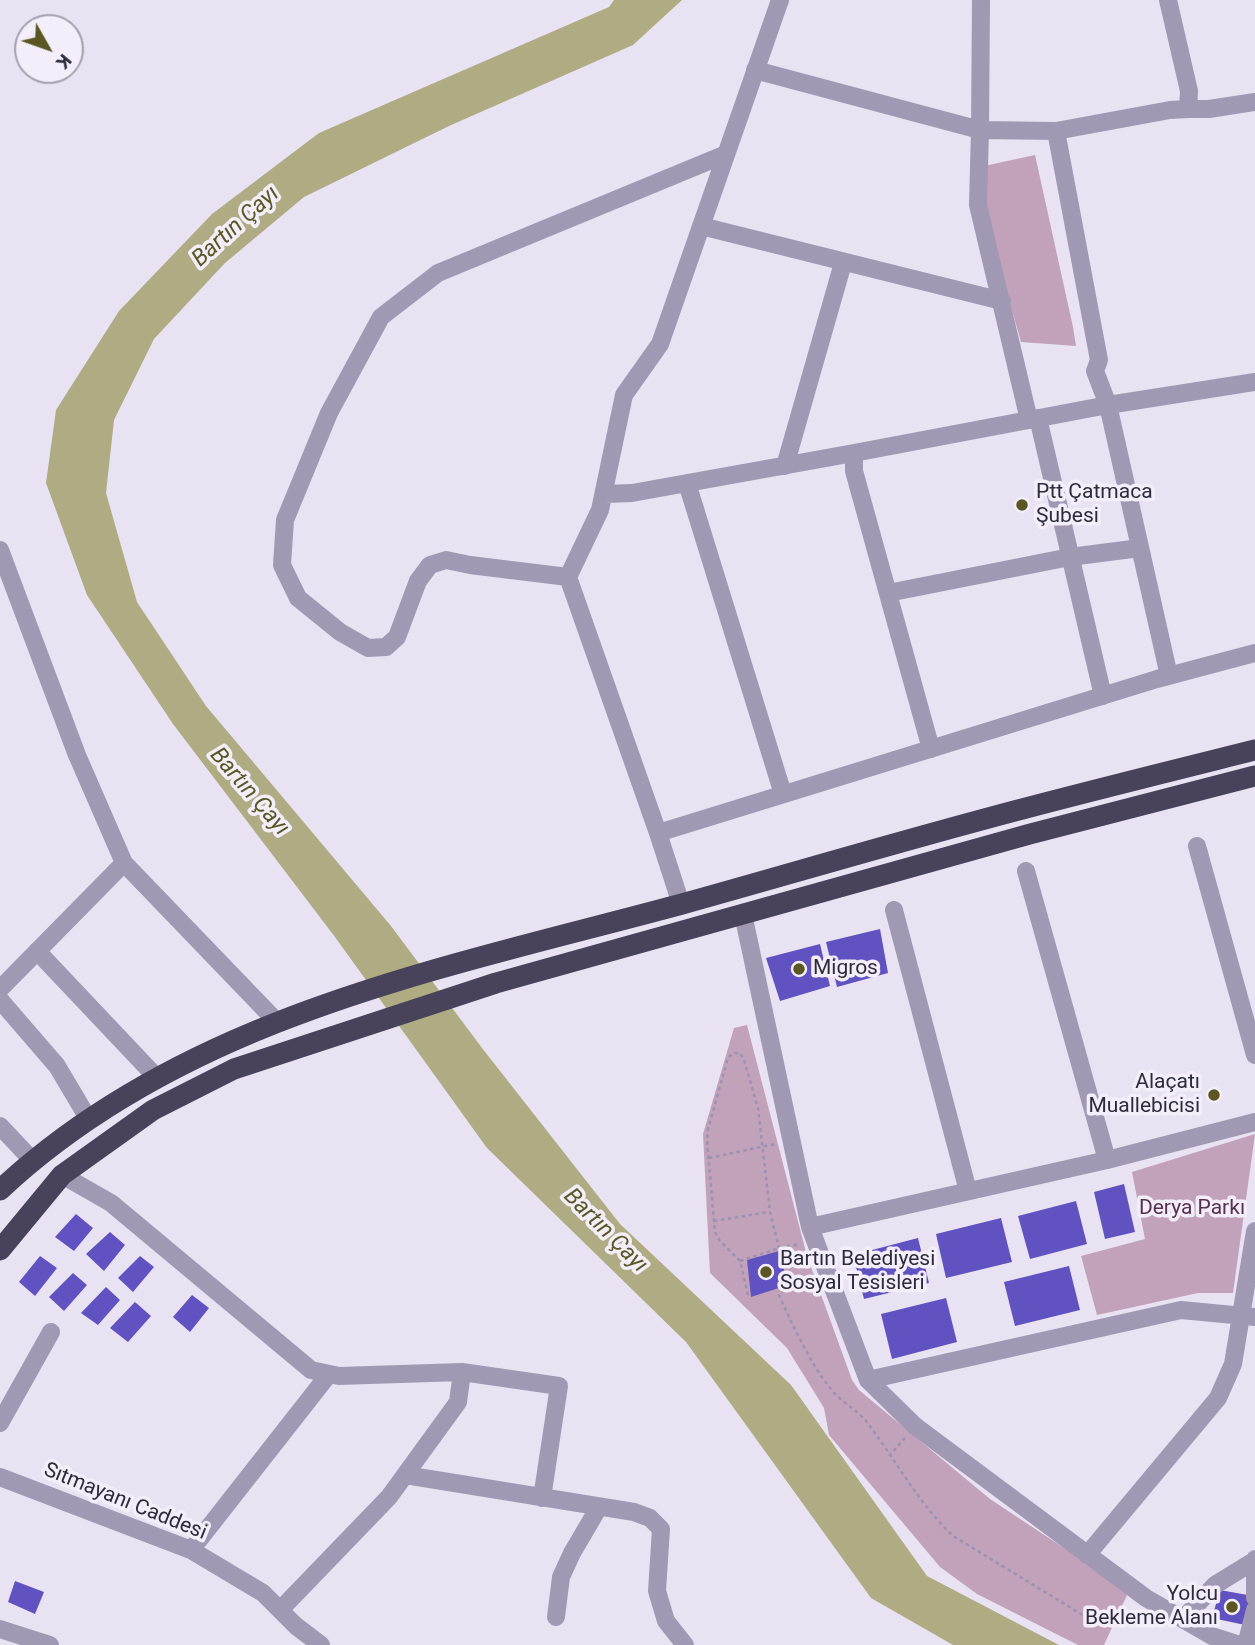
<!DOCTYPE html>
<meta charset="utf-8">
<style>
body{margin:0}
#map{position:relative;width:1255px;height:1645px;overflow:hidden;background:#e9e2f3;font-family:Roboto,sans-serif}
canvas{display:block}
.north{position:absolute;left:14px;top:14px;width:70px;height:70px;box-sizing:border-box;background:#f3eefa;border:2px solid #a4a0ad;border-radius:50%;rotate:130deg;font-size:19px;font-weight:700;line-height:28px;text-align:center;color:#2e2c3a}
.north::after{content:'';display:block;margin:auto;width:24px;height:32px;background:#5a5723;clip-path:polygon(50% 0,100% 100%,50% 72%,0 100%)}
</style>
<div id="map">
<canvas width="1255" height="1645"></canvas>
<div class="north">K</div>
</div>
<script>
const g = document.querySelector('canvas').getContext('2d');
g.lineJoin = 'round';
function fillPath(path, color) { g.fillStyle = color; g.fill(path, 'evenodd'); }
function stroke(path, color, width, dash) { g.strokeStyle = color; g.lineWidth = width; g.lineCap = dash ? 'butt' : 'round'; g.setLineDash(dash || []); g.stroke(path); }
function drawText(font, color, halo, rows, align = 'center') {
  g.font = font + ' Roboto,sans-serif'; g.lineWidth = 7; g.setLineDash([]); g.textBaseline = 'middle'; g.strokeStyle = halo; g.fillStyle = color; for (const [text, x, y, turn = 0] of rows) {
    g.save(); g.translate(x, y); g.rotate((+turn || 0) * Math.PI / 180); g.textAlign = isNaN(turn) ? turn : align; if (halo) g.strokeText(text, 0, 0); g.fillText(text, 0, 0); g.restore();
  }
}
fillPath(new Path2D(`
 M1035 155 1073 327 1076 346 1021 342 982 203 984 166Z
 M747 1025 807 1256 852 1380 859 1390 990 1499 1129 1591 1104 1645H1078L977 1594 940 1567 829 1435 824 1408 787 1348 710 1273 703 1134 734 1028Z
 M1255 1134 1233 1293H1198L1097 1315 1081 1256 1145 1239 1132 1172Z`), '#c2a2bb');
fillPath(new Path2D(`
 M614 0H682L633 45 449 126 304 197 225 263 154 339 114 420 106 493 137 602 206 706 391 926 482 1048 620 1224 791 1385 927 1576 1059 1645H953L871 1598 686 1342 487 1148 335 937 173 724 87 595 46 483 56 410 119 311 212 214 319 133 609 7Z`), '#afab82');
fillPath(new Path2D(`
 M880 929 888 973 837 987 826 942Z
 M820 944 830 986 780 1001 766 958Z
 M1124 1184 1135 1232 1105 1239 1094 1192Z
 M1076 1201 1087 1244 1030 1259 1018 1216Z
 M76 1214 93 1228 74 1251 55 1237Z
 M1001 1218 1012 1262 946 1278 936 1234Z
 M110 1232 125 1245 104 1271 86 1254Z
 M918 1238 929 1283 864 1299 853 1255Z
 M779 1251 788 1285 751 1297 747 1260Z
 M40 1256 57 1268 35 1296 19 1282Z
 M140 1256 154 1267 133 1292 118 1278Z
 M1069 1266 1080 1310 1015 1326 1004 1282Z
 M73 1273 87 1285 64 1311 49 1297Z
 M106 1287 120 1300 98 1325 81 1313Z
 M192 1295 209 1308 190 1332 173 1317Z
 M946 1298 957 1342 892 1359 881 1314Z
 M135 1302 151 1316 128 1342 110 1328Z
 M15 1581 44 1592 35 1614 8 1602Z
 M1220 1590 1253 1596 1245 1625 1212 1618Z`), '#6052c0');
stroke(new Path2D(`
 M709 1158 775 1144
 M714 1221 769 1212
 M740 1261 779 1248 800 1244
 M748 1295 740 1261 720 1241 715 1232 707 1140 708 1129 728 1058 733 1053H740L744 1060 758 1108 770 1212 779 1248 791 1282 779 1295C791 1322 812 1367 831 1389 841 1402 856 1409 866 1421 896 1460 918 1503 953 1536L1086 1617 1114 1622 1152 1620
 M889 1456 905 1438`), '#9a92b0', 2.5, [3.5, 3.5]);
stroke(new Path2D(`
 M755 70 980 130 981 0
 M1188 109H1209L1255 102
 M1056 131 1099 360 1095 371 1108 405 1169 676
 M701 226 1002 301
 M1038 418 1103 696
 M1029 420 978 205 980 130 1056 131 1170 110 1188 109 1189 91 1168 0
 M785 466 843 263
 M687 483 783 794
 M604 494 632 493 854 453
 M0 550 77 755 124 863 277 1022
 M568 577 470 565 446 560 430 565 418 581 397 637 386 647 368 648 340 632 298 598 282 565 285 520 329 413 381 317 438 273 726 154
 M888 593 1070 557 1140 548
 M931 749 854 471V453L1108 405 1255 382
 M658 833 568 577 600 510 624 395 660 344 780 0
 M1197 846 1255 1055
 M1026 871 1107 1160
 M681 904 658 833 1157 679 1255 653
 M894 910 968 1191
 M743 914 810 1227 868 1380 915 1426 1146 1598 1212 1636 1240 1645
 M37 951 158 1079
 M0 989 124 863
 M0 1000 57 1066 89 1120
 M0 1126 32 1160
 M62 1175 111 1203 311 1370 339 1376 462 1372 559 1386 542 1498
 M810 1227 1107 1160 1255 1122
 M868 1380 1181 1310 1255 1317
 M0 1423 51 1332
 M405 1475 634 1512 650 1518 661 1529 657 1591 666 1621 685 1645
 M0 1477 191 1550 263 1593 296 1626 321 1645
 M191 1550 329 1374
 M1087 1555 1218 1398 1233 1364 1255 1231
 M1255 1559V1598
 M281 1609 389 1497 458 1402 462 1372
 M556 1617 561 1577 572 1553 599 1507
 M1183 1619 1215 1585 1254 1561
 M0 1629 50 1645
 M1246 1645 1255 1610`), '#a199b4', 18);
stroke(new Path2D(`
 M0 1190C186 1016 445 968 682 904 797 872 911 838 1026 808 1102 788 1179 769 1255 750
 M0 1250 62 1175 153 1110 234 1069 496 983 1030 834 1255 776`), '#48435a', 21);
for (const [x, y, r, color] of [
 [1022,505,7,"#5a5723"],
 [799,969,7,"#5a5723"],
 [1214,1095,7,"#5a5723"],
 [766,1272,7,"#5a5723"],
 [1232,1607,7,"#5a5723"]
]) { const dot = new Path2D(); dot.arc(x, y, r, 0, 2 * Math.PI); g.fillStyle = color; g.fill(dot); stroke(dot, '#f3eefa', 2.5); }
drawText('21px', '#2e2c3a', '#f3eefa', [
 ["Ptt Çatmaca",1036,493],
 ["Şubesi",1036,517],
 ["Migros",813,969],
 ["Alaçatı",1200,1083,"right"],
 ["Muallebicisi",1200,1107,"right"],
 ["Bartın Belediyesi",780,1260],
 ["Sosyal Tesisleri",780,1284],
 ["Yolcu",1218,1595,"right"],
 ["Bekleme Alanı",1218,1619,"right"]
], 'left');
drawText('21px', '#57304e', '#f3eefa', [
 ["Derya Parkı",1192,1209]
]);
drawText('21px', '#2e2c3a', '#f3eefa', [
 ["Sıtmayanı Caddesi",125,1502,22]
]);
drawText('italic 23px', '#5a5723', '#f3eefa', [
 ["Bartın Çayı",236,227,-42],
 ["Bartın Çayı",249,792,49],
 ["Bartın Çayı",605,1231,45]
]);
</script>
